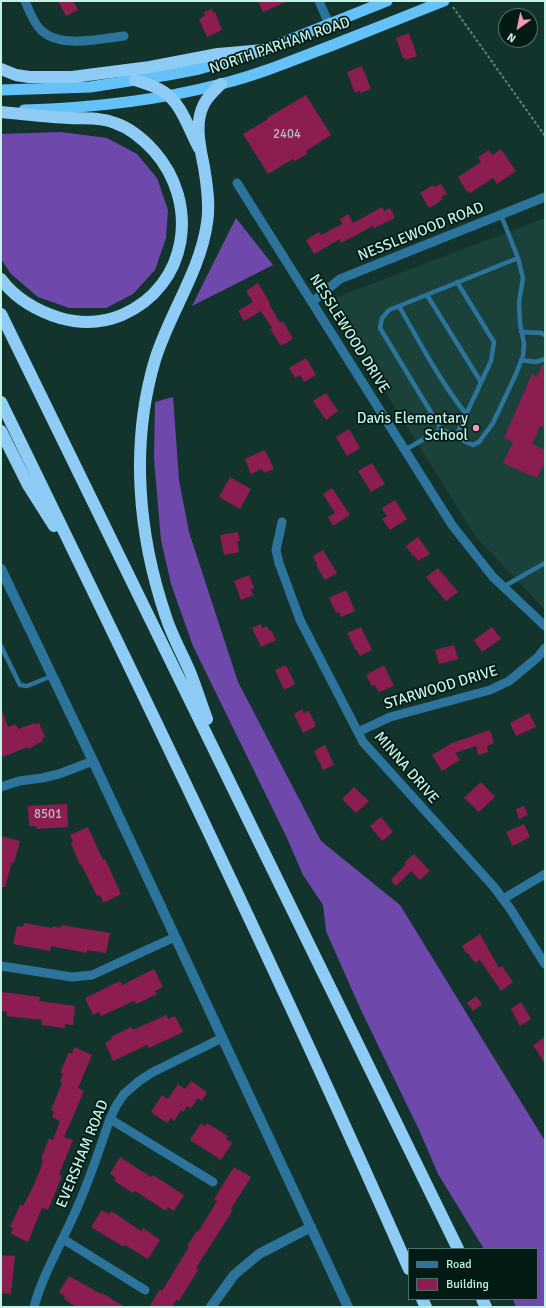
<!DOCTYPE html>
<style>
body{margin:0}
#map{position:relative;width:546px;height:1308px;overflow:hidden;background:#12342d;font-family:Signika,sans-serif}
canvas{display:block}
.frame{position:absolute;inset:0;border:2px solid #c3f3e7;pointer-events:none}
.legend{position:absolute;left:408px;top:1248px;width:130px;height:52px;box-sizing:border-box;background:#031a15;border:1px solid #507169;margin:0;padding:5px 7px;list-style:none;font-size:12px;color:#c3f3e7}
.legend li{display:flex;align-items:center;gap:8px;height:20px}
.legend b{width:20px;border:1px solid #507169}
.north{position:absolute;left:498px;top:8px;width:40px;height:40px;box-sizing:border-box;background:#031a15;border:1px solid #507169;border-radius:50%;rotate:213deg;font-size:11px;font-weight:700;line-height:16px;text-align:center;color:#c3f3e7}
.north::after{content:'';display:block;margin:auto;width:14px;height:18px;background:#f09ab7;clip-path:polygon(50% 0,100% 100%,50% 72%,0 100%)}
</style>
<div id="map">
<canvas width="546" height="1308"></canvas>
<div class="frame"></div>
<ul class="legend">
<li><b style="height:5px;background:#2d749d"></b>Road</li>
<li><b style="height:11px;background:#8c1d50"></b>Building</li>
</ul>
<div class="north">N</div>
</div>
<script>
const g = document.querySelector('canvas').getContext('2d');
g.lineJoin = 'round';
function fillPath(path, color) { g.fillStyle = color; g.fill(path, 'evenodd'); }
function stroke(path, color, width, dash) { g.strokeStyle = color; g.lineWidth = width; g.lineCap = dash ? 'butt' : 'round'; g.setLineDash(dash || []); g.stroke(path); }
function drawText(font, color, halo, rows, align = 'center') {
  g.font = font + ' Signika,sans-serif'; g.lineWidth = 3.5; g.setLineDash([]); g.textBaseline = 'middle'; g.strokeStyle = halo; g.fillStyle = color; for (const [text, x, y, turn = 0] of rows) {
    g.save(); g.translate(x, y); g.rotate((+turn || 0) * Math.PI / 180); g.textAlign = isNaN(turn) ? turn : align; if (halo) g.strokeText(text, 0, 0); g.fillText(text, 0, 0); g.restore();
  }
}
fillPath(new Path2D(`
 M545 218V610L476 537 339 318 337 297Z`), '#1b423a');
fillPath(new Path2D(`
 M61 132 107 138 137 154 157 178 168 210 166 238 155 270 133 294 106 308H69L38 297 11 274 1 259V134Z
 M236 218 273 265 192 306Z
 M173 397 179 480 189 532 238 682 321 841 400 905 545 1141V1307H516L513 1299H537V1249H484L438 1174 420 1132 360 1008 326 931 323 905 303 875 287 838 193 646 171 584 161 540 154 459 155 402Z`), '#6e49ab');
fillPath(new Path2D(`
 M58 1H73L78 10 66 16Z
 M258 1H288L263 12Z
 M212 9 213 12H215L222 30 207 37 199 19 205 16 204 12Z
 M409 33 417 56 405 60 404 57 403 58 396 38Z
 M362 66 371 89 360 93V91L355 93 347 72Z
 M306 95 331 135 306 151 307 154 295 161 293 159 268 174 243 134 268 119 267 118Z
 M501 149 516 171 497 184 493 178 470 193 469 191 467 192 458 177 481 162 478 157 489 150 492 155Z
 M441 184 447 194 441 197 442 199 438 203 429 208 420 193 433 185 434 187Z
 M382 207 384 211 390 208 395 218 374 228 373 226 341 243 340 239 314 254 307 242 306 240 319 232 321 235 342 224 340 219 348 214 353 223Z
 M258 283 270 303 269 304 280 323 283 321 293 339 281 346 270 329 272 328 261 311 244 321 238 311 253 302 246 291Z
 M306 358 316 375 304 382 300 375 295 378 289 368Z
 M545 363V428L540 426 532 444 545 450V462L537 478 503 463 513 442 504 438 532 374 537 377 543 364Z
 M326 393 338 411 326 420 313 401Z
 M349 429 360 448 347 456 336 437Z
 M265 450 274 469 264 473 262 469 251 474 245 459Z
 M372 463 385 484 371 492 358 471Z
 M230 477 251 489 240 509 219 497Z
 M332 488 350 515 333 526 328 517 335 513 323 494Z
 M395 500 407 519 390 530 382 519 387 516 382 508Z
 M238 532 240 541H237L239 552 224 555 220 535Z
 M418 537 430 554 418 561 414 555 413 556 406 546Z
 M323 550 337 573 325 580 316 565 317 564 313 556Z
 M438 568 458 592 446 601 426 577Z
 M249 575 254 588 251 590 253 595 241 600 234 581Z
 M346 590 355 611 341 617 339 612 336 613 329 598Z
 M261 624 262 628 267 626 269 631 271 630 276 640 261 647 252 628Z
 M361 627 372 650 360 656 356 649H355L347 633Z
 M492 627 501 639 482 652 474 640Z
 M454 645 458 659 439 664 435 650Z
 M286 665 295 684 284 690 275 670Z
 M384 665 394 686 379 692 375 685 372 686 366 675Z
 M302 709 304 713 309 711 316 726 303 733 294 714Z
 M2 711 8 727 16 724 18 729 35 723V725L39 723 45 737 42 738 43 741 28 749 27 747 3 757 1 752V712Z
 M529 713 536 727 516 736 510 723Z
 M490 730 494 743 487 746 488 752 478 755 476 746 455 753 460 760 442 771 432 755 452 743Z
 M325 745 334 765 323 770 314 751Z
 M481 782 495 797 479 812 464 798Z
 M354 787 369 801 356 813 342 799Z
 M67 804 68 827 37 829 36 826H29L28 806Z
 M524 806 528 815 519 819 516 809Z
 M381 817 393 832 382 841 370 826Z
 M524 824 530 837 513 846 506 832Z
 M88 827 103 860 105 859 121 894 103 903 100 895 97 896 81 864 80 865 71 843 73 842 70 835Z
 M1 836 20 841 14 863 12 862 5 887H1Z
 M414 854 430 871 420 880 411 871 396 886 391 880 406 864 404 863Z
 M24 923 52 928 53 926 60 928 61 925 110 933 106 953 87 950V953L51 946 50 951 13 944 17 926 23 927Z
 M480 934 499 968 502 966 513 982 501 991 480 960 475 963 468 953 467 954 462 946Z
 M154 969 163 987 155 991 157 994 136 1004 134 1001 101 1016 99 1012 93 1015 85 998 120 981 122 985Z
 M2 992 40 997 39 1001 75 1006 73 1025 65 1024V1028L41 1025 42 1020 6 1016 7 1012 1 1011Z
 M476 996 482 1004 473 1011 467 1003Z
 M521 1002 531 1019 520 1026 511 1009Z
 M166 1015 168 1019 175 1016 183 1032 149 1048 147 1045 113 1061 105 1043 112 1039 111 1037 131 1027 133 1030Z
 M545 1037V1064L533 1045Z
 M74 1047 92 1055 78 1088 84 1091 64 1137 73 1140 59 1174 62 1176 48 1210 42 1208 28 1242 11 1234 13 1228 10 1227 20 1205 23 1206 31 1191 41 1168 43 1160 41 1159 49 1138 53 1140 60 1121 52 1117 54 1111 51 1110 62 1083 60 1081 63 1074 60 1073 69 1052 72 1054Z
 M191 1081 207 1092 202 1101 198 1098 191 1108 187 1106 183 1112 181 1110 174 1121 171 1118 167 1123 151 1112 162 1095 168 1099 178 1084 185 1089Z
 M201 1123 205 1126 207 1123 228 1136 226 1139 232 1143 221 1160 190 1140Z
 M120 1157 151 1177 153 1175 184 1195 174 1211 168 1207 166 1211 135 1191 133 1193 114 1181 116 1178 110 1174Z
 M234 1167 251 1177 231 1209 233 1210 196 1268 198 1270 179 1301 177 1299 172 1307H149L160 1289 162 1291 189 1247 187 1246 197 1231 198 1232 217 1201 214 1199Z
 M102 1210 109 1214 111 1211 141 1231 143 1228 160 1240 148 1259 125 1245 124 1247 91 1227Z
 M1 1255 15 1256 11 1294 1 1293Z
 M69 1276 101 1294 102 1293 125 1307H76L64 1299 65 1296 59 1292Z`), '#8c1d50');
stroke(new Path2D(`
 M453 7 545 136`), '#5b837a', 2, [3, 2]);
stroke(new Path2D(`
 M427 295 481 382
 M399 306C420 343 440 381 466 414
 M521 332 541 333 545 335
 M521 360 536 362 545 359
 M441 429 380 328 382 318 389 310 518 258
 M456 436 491 361 494 342 457 282
 M405 450 441 429 468 443 473 445 479 442 493 423 516 374 523 356 524 344 520 323 519 302 523 278 518 258 501 215
 M503 587 545 563
 M1 646 20 685 27 686 52 676`), '#2d749d', 4.5);
stroke(new Path2D(`
 M25 1C29 10 33 22 40 29 58 49 100 39 124 36
 M319 1 329 24
 M237 183 452 525 493 577 545 626
 M312 302 340 279 545 197
 M282 522 276 550 279 563 300 620 363 742 494 887 511 910 545 964
 M358 732 390 717 490 690 509 681 538 657 545 648
 M1 787 19 781 42 778 59 774 93 761
 M503 899 545 874
 M1 966 72 977 92 975 175 937
 M110 1119 213 1182
 M63 1239 145 1290
 M34 1307C44 1270 65 1238 79 1203 91 1176 100 1147 110 1119L116 1106 124 1094 139 1081 153 1072 222 1038`), '#2d749d', 9);
stroke(new Path2D(`
 M1 569 93 761 348 1307
 M211 1307 234 1275 259 1254 311 1227`), '#2d749d', 10);
stroke(new Path2D(`
 M1 90 90 87 168 75 199 69 264 50 387 1
 M24 110C90 108 156 101 221 84 261 74 299 58 338 43 373 29 409 15 444 1`), '#65c2f8', 11);
stroke(new Path2D(`
 M1 69 16 75 29 77H72L150 67 218 54 264 50
 M135 80C145 83 156 86 164 92 182 104 189 130 199 148
 M1 112C24 114 47 117 70 118 86 119 100 117 115 123 130 128 143 139 154 151 200 203 189 286 122 315 103 323 81 324 60 318 38 311 15 298 1 279
 M1 314 458 1249
 M1 402C141 689 280 976 409 1269
 M1 431 28 485 54 526
 M207 719C201 703 196 687 190 672 182 653 172 636 166 617 138 535 130 444 155 360 169 314 200 272 207 223 210 205 207 185 204 167 200 147 194 123 204 104 208 96 215 90 221 84
 M422 1299 426 1307
 M482 1299 486 1307`), '#8fccf5', 12);
for (const [x, y, r, color] of [
 [476,428,4,"#f09ab7"]
]) { const dot = new Path2D(); dot.arc(x, y, r, 0, 2 * Math.PI); g.fillStyle = color; g.fill(dot); stroke(dot, '#031a15', 1.5); }
drawText('13px', '#b5bec1', null, [
 ["2404",287,135],
 ["8501",48,815]
]);
drawText('15px', '#c3f3e7', '#031a15', [
 ["NORTH PARHAM ROAD",280,46,-19],
 ["NESSLEWOOD ROAD",421,232,-22],
 ["NESSLEWOOD DRIVE",349,334,58],
 ["STARWOOD DRIVE",441,688,-17],
 ["MINNA DRIVE",406,768,49],
 ["EVERSHAM ROAD",83,1154,-68]
]);
drawText('15px', '#c3f3e7', '#031a15', [
 ["Davis Elementary",468,419],
 ["School",468,436]
], 'right');
</script>
